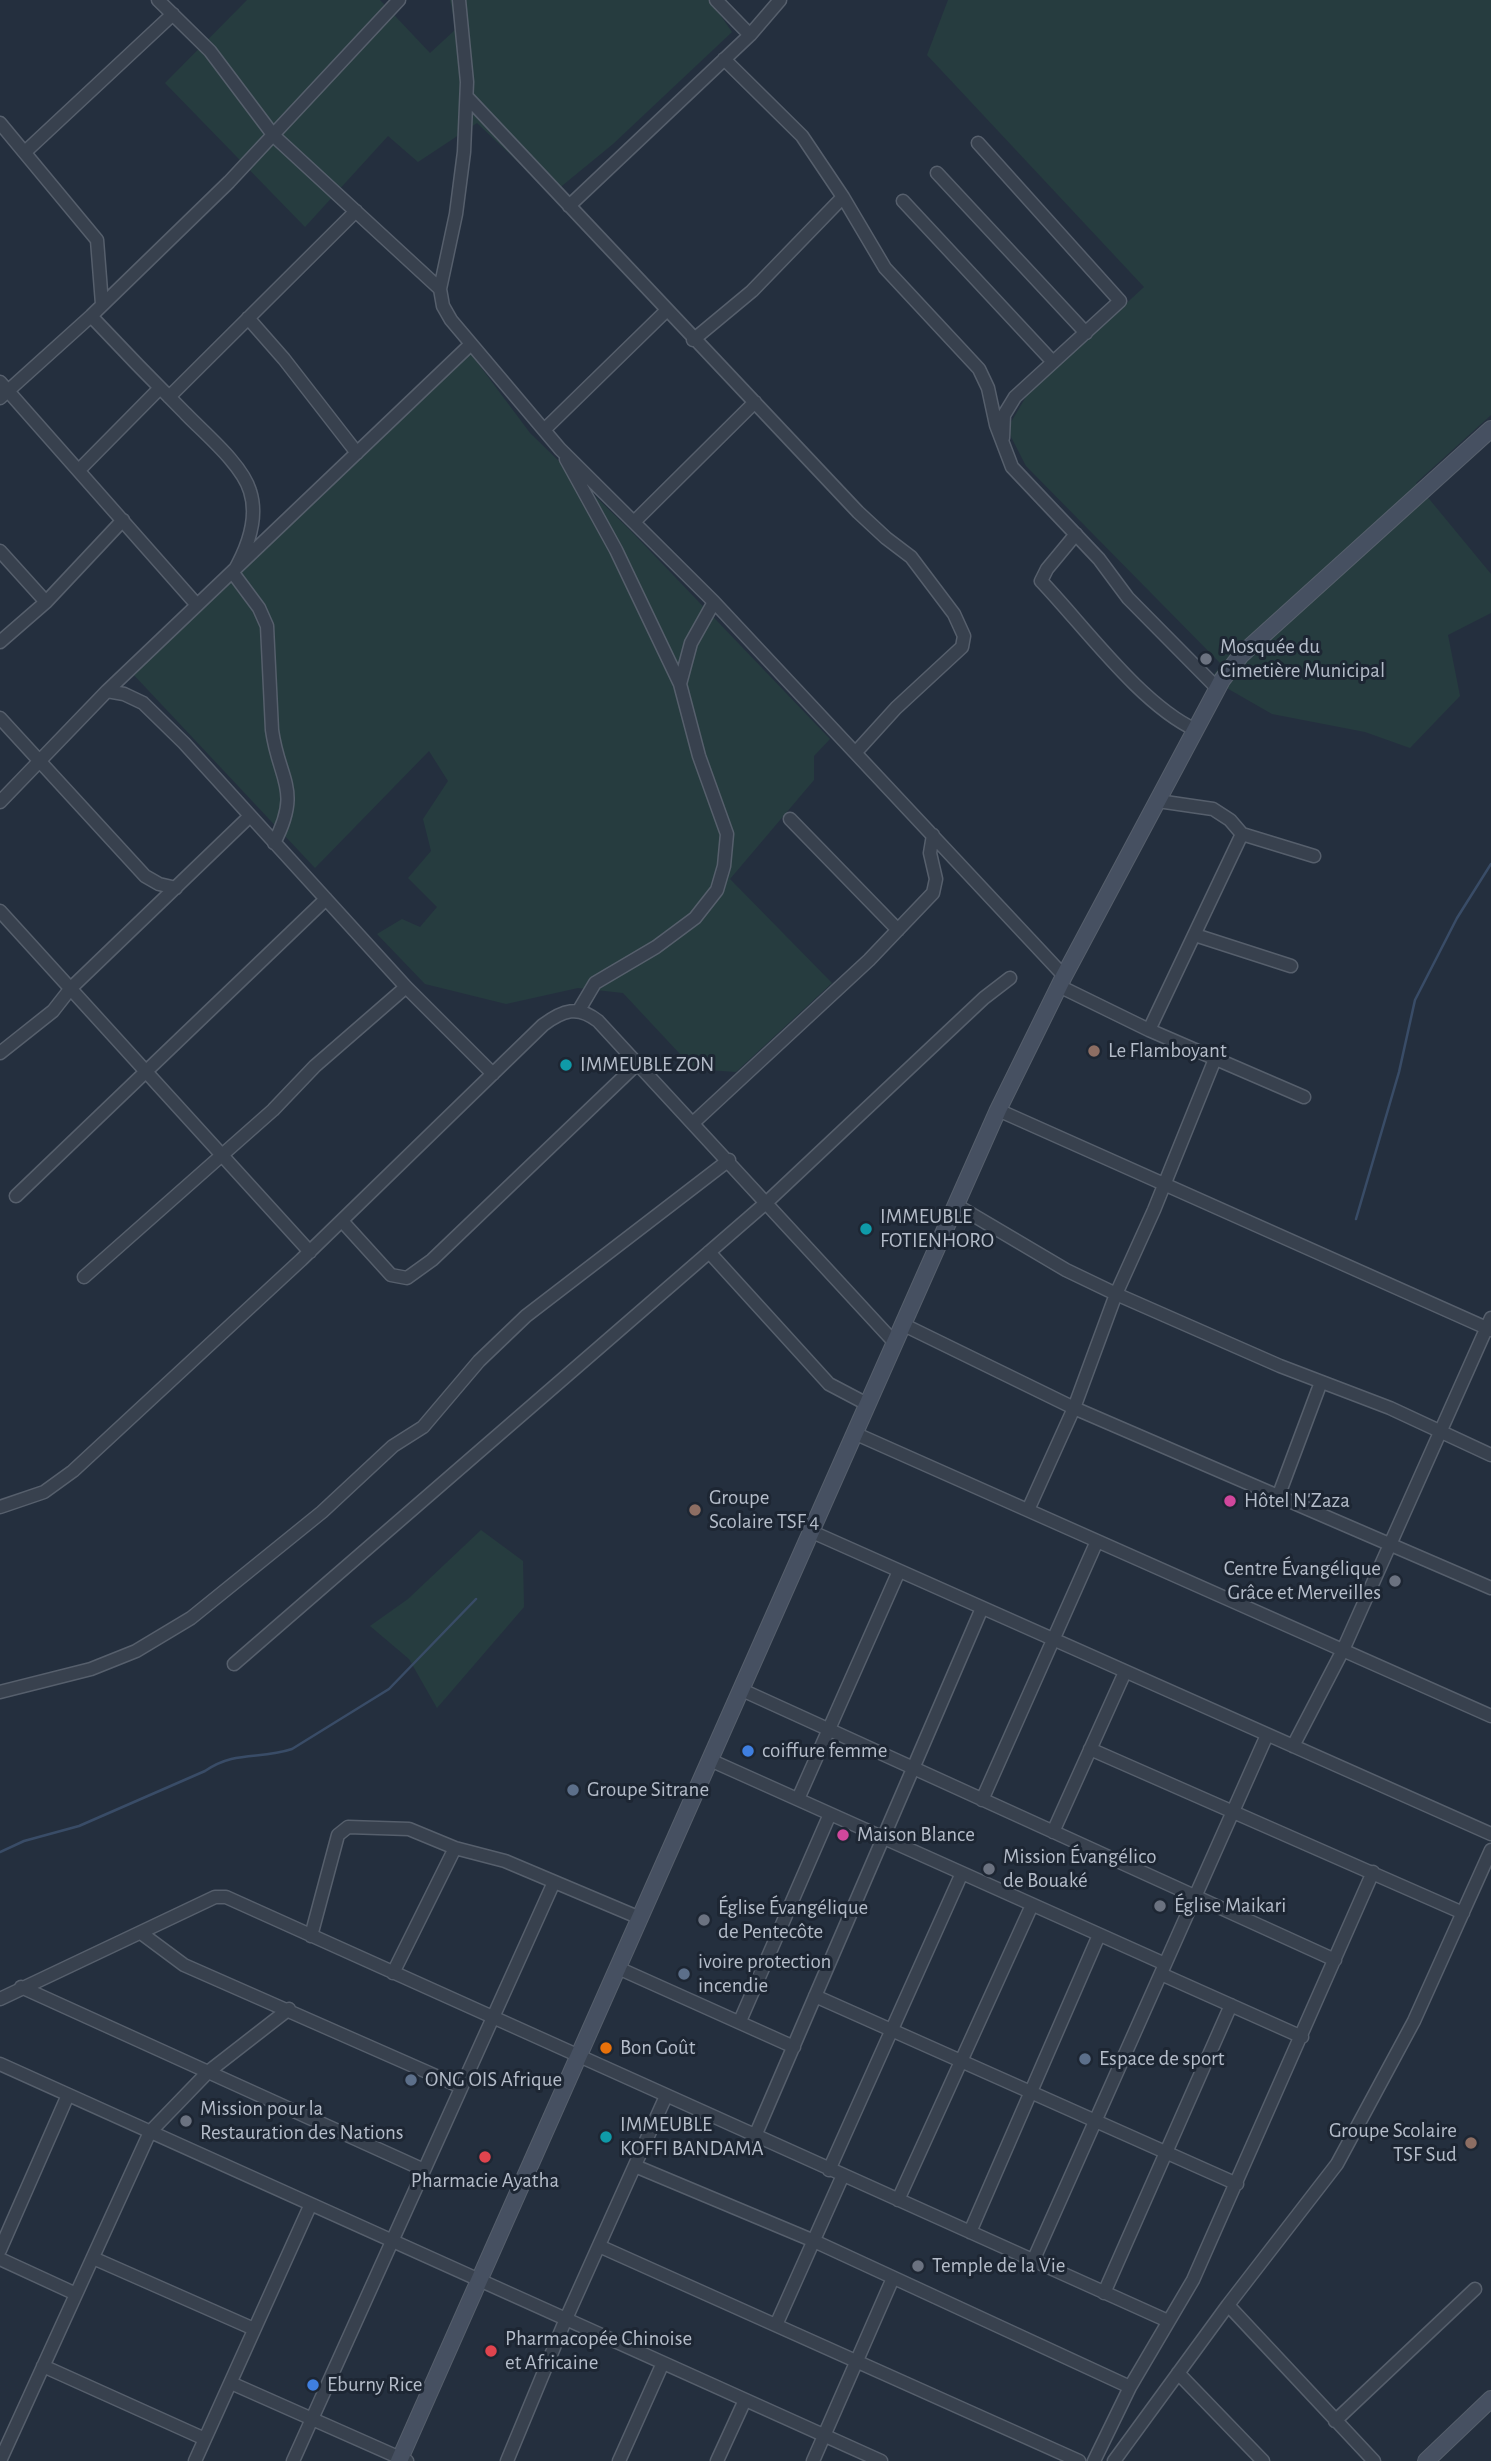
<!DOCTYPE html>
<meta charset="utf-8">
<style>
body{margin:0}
canvas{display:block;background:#242f3e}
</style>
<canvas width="1491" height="2461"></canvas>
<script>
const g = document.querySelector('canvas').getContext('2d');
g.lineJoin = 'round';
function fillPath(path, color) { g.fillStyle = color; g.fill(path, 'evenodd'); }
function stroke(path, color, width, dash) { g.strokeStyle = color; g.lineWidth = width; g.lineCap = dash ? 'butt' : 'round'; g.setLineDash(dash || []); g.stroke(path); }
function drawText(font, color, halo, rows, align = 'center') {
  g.font = font + ' "Alegreya Sans",sans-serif'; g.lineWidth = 6; g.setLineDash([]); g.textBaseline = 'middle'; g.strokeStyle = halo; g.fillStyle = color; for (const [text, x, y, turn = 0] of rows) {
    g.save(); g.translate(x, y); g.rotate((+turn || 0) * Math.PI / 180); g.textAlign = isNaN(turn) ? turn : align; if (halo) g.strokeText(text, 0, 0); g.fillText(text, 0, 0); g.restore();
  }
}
fillPath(new Path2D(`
 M247 0H380L430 53 456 29 450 0H710L732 32 613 144 552 194 477 123 418 162 388 136 305 227 165 83Z
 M948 0H1491V415L1416 483 1491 574V613L1448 635 1460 696 1410 748 1365 732 1272 714 1211 679 1221 664 1026 466 1007 429 1027 395 1144 287 927 55Z
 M468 350 530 433 630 530 830 739 814 756V780L730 879 832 983 736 1072 694 1069 623 993 578 988 506 1004 425 984 377 934 402 919 420 927 437 907 408 878 431 851 423 819 448 781 429 751 315 868 132 673Z
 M481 1530 523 1561 524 1607 437 1708 409 1659 370 1626 408 1599Z`), '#263c3f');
stroke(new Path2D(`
 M1356 1219 1399 1072 1415 1000 1457 918 1491 864
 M0 1852 24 1841 79 1826 205 1771C236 1750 259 1760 292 1749L389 1689 476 1599`), '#394c67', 2.5);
const street = new Path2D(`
 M158 0 210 51 274 136 440 289
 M459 0 467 82 464 152 456 214 440 289 443 306 451 320 560 449 714 602 1064 976
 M716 0 750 35
 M467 97 858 512 886 538 911 557 954 614 964 636 962 647 896 708 856 752
 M0 123 97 240 102 304
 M978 143 1120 301 1015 397 1004 415 1003 438
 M25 152 173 14
 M937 173 1086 333
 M843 197 885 268 979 369 988 388 996 425 1012 467 1099 559 1128 598 1218 689
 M903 201 1052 361
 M569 206 750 35 780 0
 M91 316C122 349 153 381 185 413 204 433 242 464 250 491 259 519 247 549 233 573L259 608 267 626 272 730C279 781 302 789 274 843
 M248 318 284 359 357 453
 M693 340 752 291 843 197 802 136 724 59
 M0 382 197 605
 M169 397 356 211
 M0 398 91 316 229 182 399 0
 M544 430 666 311
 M566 459 616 550 680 684 699 756 727 834 724 866 717 890 695 918 656 947 595 983 579 1010
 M79 470 160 388
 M634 522 755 402
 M1076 534 1047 569 1041 581C1084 626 1141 705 1196 730
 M0 551 46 602
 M0 642 46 602 123 520
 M680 684 691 643 714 602
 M107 691 124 694 143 703 184 743 406 987 493 1074
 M0 718 145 876 159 884 176 888
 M1158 801 1213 809 1230 820 1242 834 1314 856
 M0 802 107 691 471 344
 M790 819 898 930
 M0 911 310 1252
 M1195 935 1291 966
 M1059 986 1149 1030 1304 1097
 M1149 1030 1242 834
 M0 1053 53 1011 71 988 250 816
 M998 1110 1491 1330
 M693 1123 869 960 933 893 936 879 930 853 933 835
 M16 1196 326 899
 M956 1205 1066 1270 1116 1294 1280 1366 1390 1408 1491 1455
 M342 1221 391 1275 407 1278 432 1260 637 1064
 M709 1252 829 1384 867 1404
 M84 1277 273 1110 315 1066 406 987
 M902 1324 1074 1408 1491 1588
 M854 1433 1491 1716
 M1278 1497 1321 1382
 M0 1507 44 1492 73 1471 301 1260 543 1025C563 1010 578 1005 598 1021L894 1342
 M1028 1510 1074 1408 1116 1294 1154 1210 1215 1059
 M810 1531 1491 1834
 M234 1664 767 1202 984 998 1010 978
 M742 1690 1335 1960
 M0 1692 91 1669 136 1651 191 1618 322 1512 393 1446 423 1427 479 1361 526 1316 729 1160
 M1293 1746 1343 1650 1491 1318
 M1090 1749 1463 1913
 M710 1760 1165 1964
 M798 1799 899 1571
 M982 1800 1097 1541
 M1053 1832 1125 1672
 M141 1933 184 1965 461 2087
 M311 1936 338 1835 348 1827 409 1829 455 1848 505 1861 640 1918
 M618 1968 794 2047
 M393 1973 455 1848
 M1161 1974 1302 2037
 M21 1987 424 2170
 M815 1996 1237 2184
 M0 1999 215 1897H226L1168 2321
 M740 2021 830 1814
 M0 2064 881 2461
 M755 2136 982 1608
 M635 2166 814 2241 1130 2387
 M829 2170 962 1873
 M898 2200 1032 1905
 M970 2232 1099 1935
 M599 2246 1079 2461
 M0 2250 68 2095
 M93 2258 254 2329
 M0 2259 76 2294
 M1033 2261 1267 1735
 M1104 2293 1231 2005
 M1228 2305 1374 2461
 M776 2325 843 2175
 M43 2366 205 2439
 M1178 2373 1263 2461
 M231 2383 407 2461
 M1335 2421 1475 2289
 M0 2461 150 2132 208 2072 289 2009
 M195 2461 310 2206
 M293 2461 554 1882
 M507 2461 565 2321 666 2096
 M619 2461 662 2365
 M717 2461 745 2400
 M813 2461 893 2278
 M1094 2461 1130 2387 1193 2280 1373 1872
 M1114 2461 1228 2305 1337 2164 1414 2021 1491 1850`);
const secondary = new Path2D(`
 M399 2461 998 1110 1064 976 1222 680 1241 655 1491 429
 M1426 2461 1491 2399`);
stroke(street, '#565f6c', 15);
stroke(secondary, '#565f6c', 18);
stroke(street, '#38414e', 12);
stroke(secondary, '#465061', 16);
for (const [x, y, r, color] of [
 [1206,659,7,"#6b7280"],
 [1094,1051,7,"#8d6e63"],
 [566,1065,7,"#0f9aa8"],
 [866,1229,7,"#0f9aa8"],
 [1230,1501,7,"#d1479c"],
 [695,1510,7,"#8d6e63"],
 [1395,1581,7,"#6b7280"],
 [748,1751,7,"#3f7fe0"],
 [573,1790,7,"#5c6f8a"],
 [843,1835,7,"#d1479c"],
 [989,1869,7,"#6b7280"],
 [1160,1906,7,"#6b7280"],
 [704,1920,7,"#6b7280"],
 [684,1974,7,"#5c6f8a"],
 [606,2048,7,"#e8710a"],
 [1085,2059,7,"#5c6f8a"],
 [411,2080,7,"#5c6f8a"],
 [186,2121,7,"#6b7280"],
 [606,2137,7,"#0f9aa8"],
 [1471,2143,7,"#8d6e63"],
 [485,2157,7,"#e0444e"],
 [918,2266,7,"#6b7280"],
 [491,2351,7,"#e0444e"],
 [313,2385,7,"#3f7fe0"]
]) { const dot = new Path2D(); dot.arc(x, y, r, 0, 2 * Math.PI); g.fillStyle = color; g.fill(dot); stroke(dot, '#1d2633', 2.5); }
drawText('21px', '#b4bcc9', '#1d2633', [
 ["Mosquée du",1220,647],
 ["Cimetière Municipal",1220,671],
 ["Le Flamboyant",1108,1051],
 ["IMMEUBLE ZON",580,1065],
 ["IMMEUBLE",880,1217],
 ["FOTIENHORO",880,1241],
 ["Groupe",709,1498],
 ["Scolaire TSF 4",709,1522],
 ["Hôtel N'Zaza",1244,1501],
 ["Centre Évangélique",1381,1569,"right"],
 ["Grâce et Merveilles",1381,1593,"right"],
 ["coiffure femme",762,1751],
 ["Groupe Sitrane",587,1790],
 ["Maison Blance",857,1835],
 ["Mission Évangélico",1003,1857],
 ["de Bouaké",1003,1881],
 ["Église Maikari",1174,1906],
 ["Église Évangélique",718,1908],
 ["de Pentecôte",718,1932],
 ["ivoire protection",698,1962],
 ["incendie",698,1986],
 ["Bon Goût",620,2048],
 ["Espace de sport",1099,2059],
 ["ONG OIS Afrique",425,2080],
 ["Mission pour la",200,2109],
 ["Restauration des Nations",200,2133],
 ["IMMEUBLE",620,2125],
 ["KOFFI BANDAMA",620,2149],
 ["Groupe Scolaire",1457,2131,"right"],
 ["TSF Sud",1457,2155,"right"],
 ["Pharmacie Ayatha",485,2181,"center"],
 ["Temple de la Vie",932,2266],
 ["Pharmacopée Chinoise",505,2339],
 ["et Africaine",505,2363],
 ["Eburny Rice",327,2385]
], 'left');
</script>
